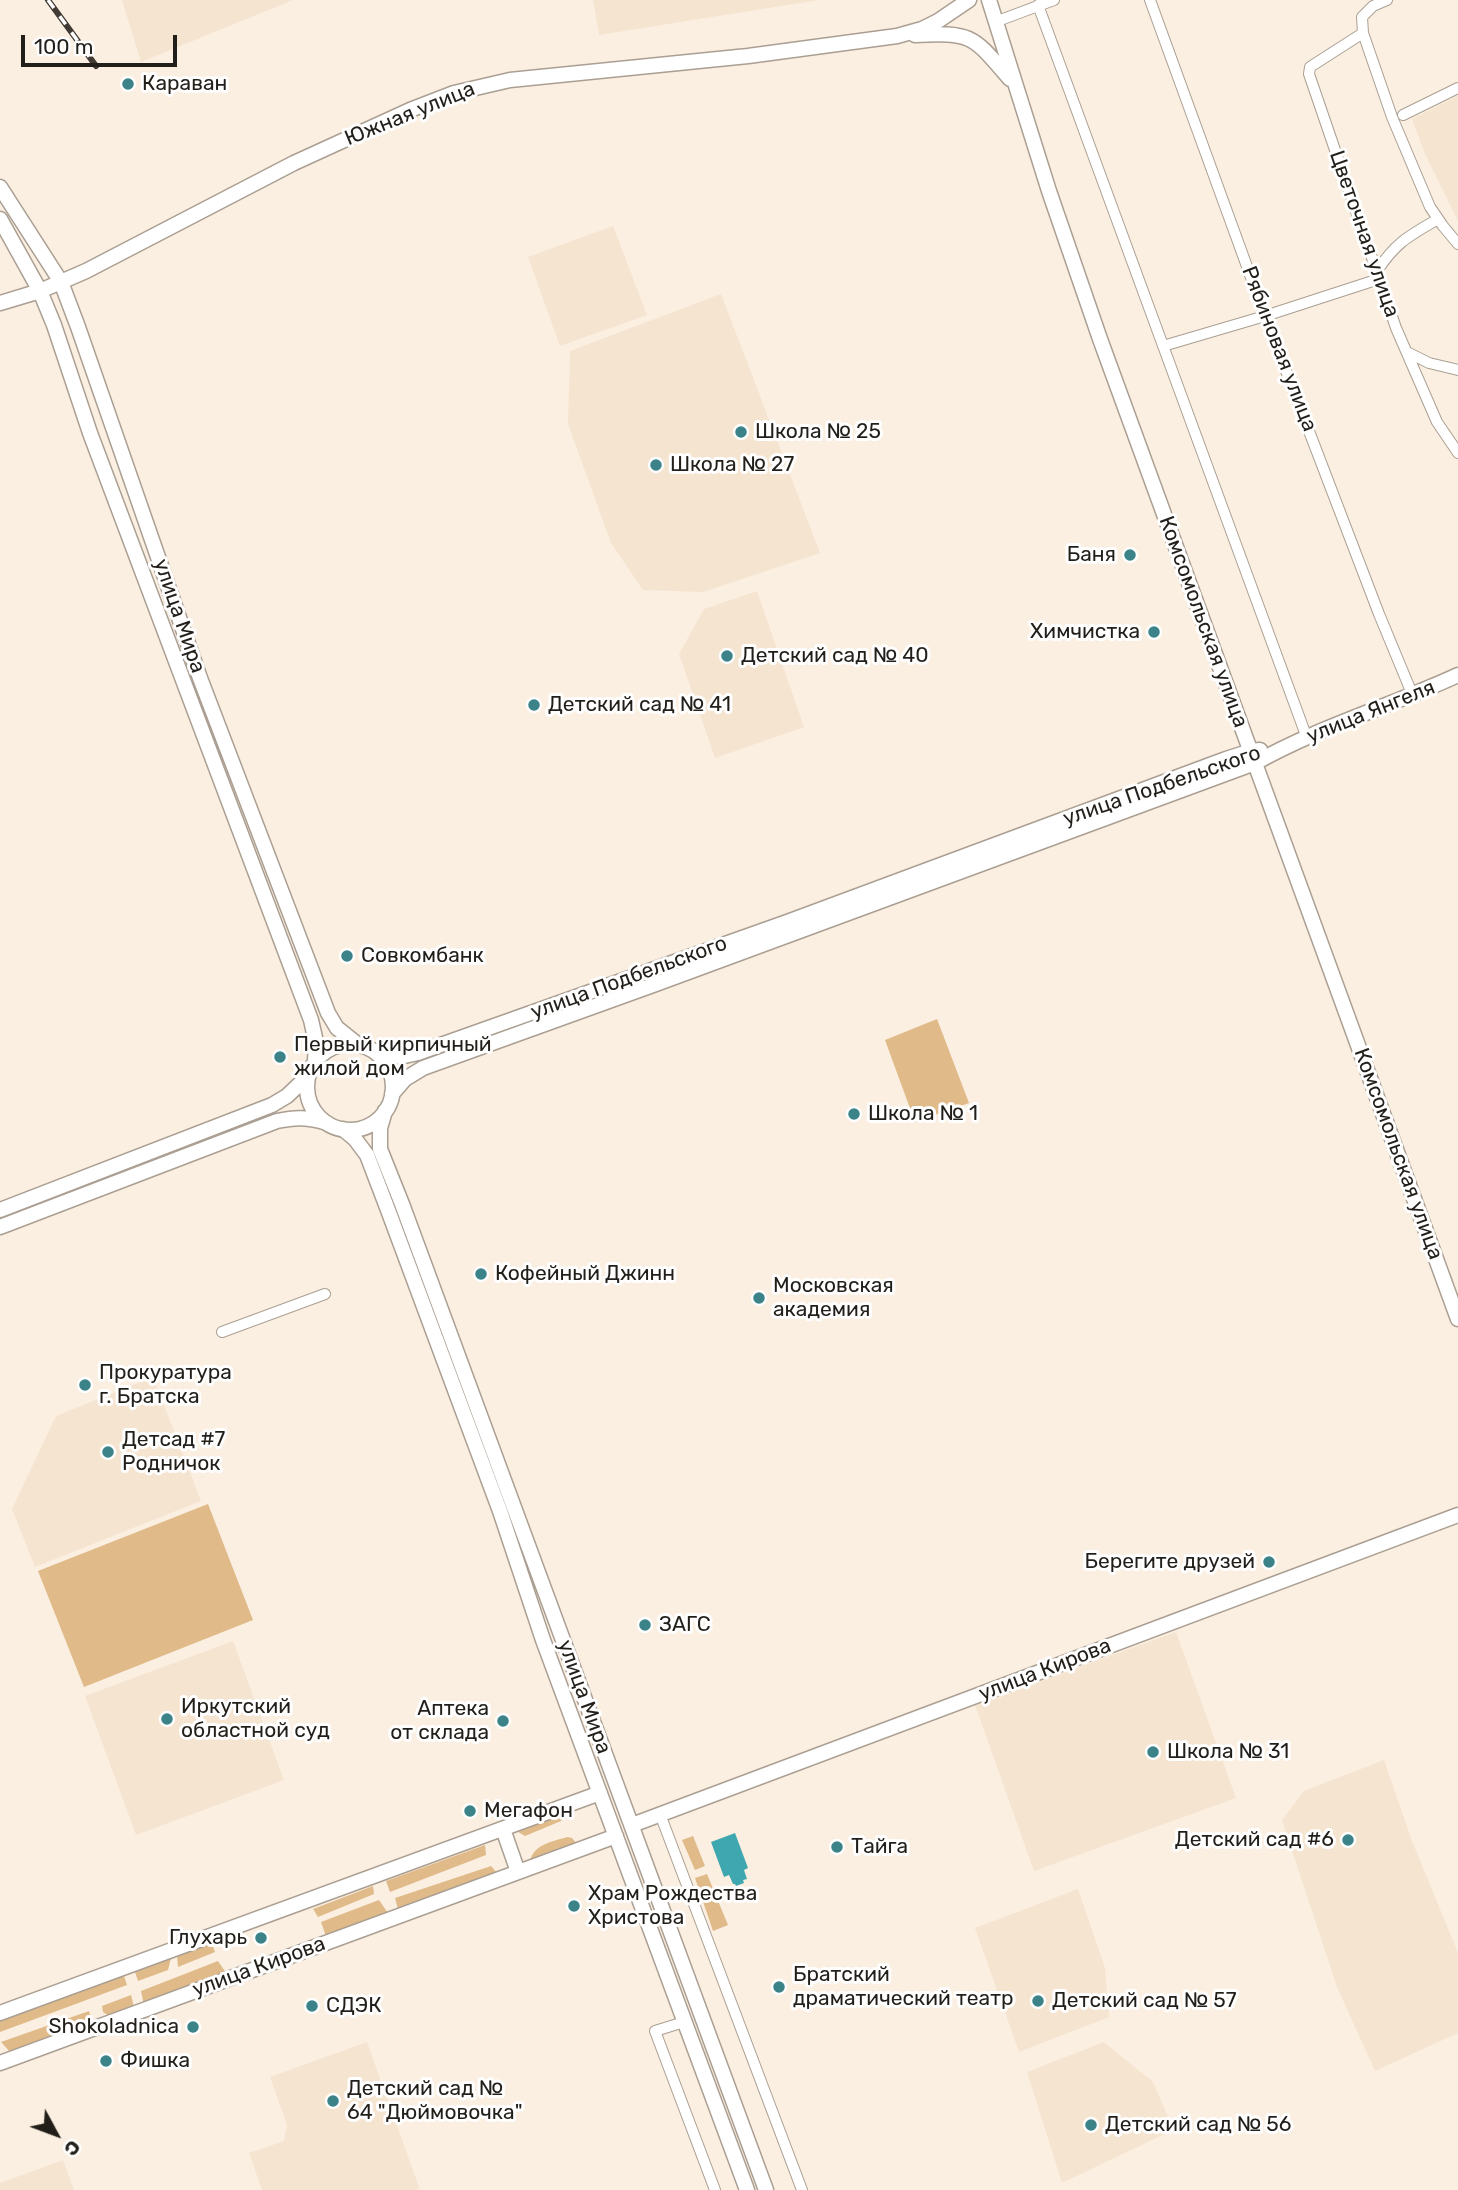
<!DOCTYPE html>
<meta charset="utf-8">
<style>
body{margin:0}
#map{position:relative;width:1458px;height:2190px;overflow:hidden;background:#fbefe1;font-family:Rubik,sans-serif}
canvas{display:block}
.north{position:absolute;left:21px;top:2099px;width:70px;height:70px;-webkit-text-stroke:5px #fefefe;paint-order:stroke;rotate:131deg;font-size:19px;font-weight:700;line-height:28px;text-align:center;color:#221e19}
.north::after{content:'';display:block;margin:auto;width:24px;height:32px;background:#221e19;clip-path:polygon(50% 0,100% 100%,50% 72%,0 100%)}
.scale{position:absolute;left:21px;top:35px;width:156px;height:32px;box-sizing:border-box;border:4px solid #221e19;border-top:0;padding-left:9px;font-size:21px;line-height:24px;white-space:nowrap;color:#221e19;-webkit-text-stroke:5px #fefefe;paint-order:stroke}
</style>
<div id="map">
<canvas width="1458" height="2190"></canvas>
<div class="north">С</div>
<div class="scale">100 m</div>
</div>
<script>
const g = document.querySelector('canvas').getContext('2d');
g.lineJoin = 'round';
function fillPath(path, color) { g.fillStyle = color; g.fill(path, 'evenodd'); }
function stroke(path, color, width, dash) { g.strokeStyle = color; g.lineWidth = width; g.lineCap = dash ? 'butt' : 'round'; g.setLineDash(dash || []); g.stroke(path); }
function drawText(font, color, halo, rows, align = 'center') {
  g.font = font + ' Rubik,sans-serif'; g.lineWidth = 6; g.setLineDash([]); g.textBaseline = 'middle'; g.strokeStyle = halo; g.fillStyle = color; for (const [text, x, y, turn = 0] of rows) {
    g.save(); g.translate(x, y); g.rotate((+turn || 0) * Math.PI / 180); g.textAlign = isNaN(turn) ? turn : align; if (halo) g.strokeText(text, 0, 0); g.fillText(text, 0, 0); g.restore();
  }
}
fillPath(new Path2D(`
 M122 0H293L141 62Z
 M593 0H819L599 35Z
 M1458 96V221L1425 154 1412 119Z
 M613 226 647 315 560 346 528 257Z
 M721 294 820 553 703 592 643 590 611 543 568 424 570 351Z
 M757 591 804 727 715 758 679 654 704 609Z
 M153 1377 201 1501 35 1567 12 1509 56 1416Z
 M1176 1632 1236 1798 1034 1871 975 1705Z
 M233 1641 284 1780 136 1835 85 1696Z
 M1384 1760 1412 1841 1458 1953V2033L1375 2071 1337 1987 1282 1820 1304 1791Z
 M1078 1889 1105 1968 1109 2017 1019 2052 975 1928Z
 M367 2042 419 2187 418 2190H262L249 2153 284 2141 287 2125 270 2077Z
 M1104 2042 1153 2082 1169 2119 1171 2131 1062 2183 1027 2072Z
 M63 2160 74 2190H0V2183Z`), '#f5e4d0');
fillPath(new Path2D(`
 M937 1019 969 1103 915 1122 885 1040Z
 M208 1504 253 1620 84 1687 38 1571Z
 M565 1810 566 1817 561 1821 525 1836 515 1830Z
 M693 1836 705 1866 695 1870 682 1840Z
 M567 1837 572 1838 577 1844 530 1862C533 1844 552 1842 567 1837Z
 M485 1845 486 1855 390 1892 386 1881Z
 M491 1866 499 1875 399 1913 395 1898Z
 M707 1874 728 1925 713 1931 695 1878Z
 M373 1886 374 1894 318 1917 313 1909Z
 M379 1900 390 1916 327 1939 321 1922Z
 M212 1944 215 1952 178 1967 177 1956Z
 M171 1958 168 1970 138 1981 135 1972Z
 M218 1961 226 1973 144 2005 141 1991Z
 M124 1976 127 1985 0 2032V2021Z
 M131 1995 134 2007 109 2016 103 2012 102 2006Z
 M89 2011 92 2020 89 2023 10 2052 1 2042Z`), '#e0ba89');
fillPath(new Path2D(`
 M735 1833 748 1868 744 1870 747 1879 743 1880 744 1883 736 1886 735 1884H733L729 1875 724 1877 711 1842Z`), '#3fa7af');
const street = new Path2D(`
 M1150 0 1265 316 1379 614 1413 696
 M1387 0 1373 6 1362 17 1363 33 1392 117 1430 207 1443 226 1458 244
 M1038 5 1307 738
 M995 22 1054 0
 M1363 33 1310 67 1309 74 1396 328 1437 422 1458 453
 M1403 115 1458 88
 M1377 271C1396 242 1409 236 1438 219
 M1163 346 1265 316 1379 279
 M1407 352 1429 363 1458 370
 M222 1332 325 1294
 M660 1814 802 2190
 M684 2022 655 2031 715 2190`);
const secondary = new Path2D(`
 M989 0 1049 191 1100 339 1458 1319
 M915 35C973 32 973 36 1010 79
 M0 187 61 282 78 327 200 678 328 1013 337 1028 357 1044
 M0 219 40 291 54 325 90 433 311 1020 316 1042 315 1061
 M0 303 40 291 86 271 294 163 410 110 454 93 510 80 748 56 897 36 922 29 938 21 969 0
 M307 1087a43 43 0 1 1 86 0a43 43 0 1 1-86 0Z
 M375 1051 400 1057 418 1053 787 922 1226 759 1251 751 1260 750
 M392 1094 405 1079 423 1068 656 984 1255 763C1319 727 1391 706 1458 675
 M385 1111 380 1128V1149L402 1204 766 2190
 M343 1129 355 1139 367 1155 388 1210 500 1511 543 1640 747 2190
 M0 1210 272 1105 287 1096 308 1076
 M0 1227 277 1121C296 1117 308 1117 327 1123
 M632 1825 1458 1515
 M503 1829 518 1872
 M0 2013 600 1793
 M0 2063 616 1836`);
stroke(street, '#aa9f92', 12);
stroke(secondary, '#aa9f92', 17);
stroke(street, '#fff', 10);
stroke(secondary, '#fff', 14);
const rail = new Path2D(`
 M48 0 96 66`);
stroke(rail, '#403b35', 6);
stroke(rail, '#fefefe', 3.5, [10]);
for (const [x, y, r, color] of [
 [128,84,7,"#3b8389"],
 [741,432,7,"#3b8389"],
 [656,465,7,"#3b8389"],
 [1130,555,7,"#3b8389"],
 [1154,632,7,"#3b8389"],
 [727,656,7,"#3b8389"],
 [534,705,7,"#3b8389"],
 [347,956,7,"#3b8389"],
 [280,1057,7,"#3b8389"],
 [854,1114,7,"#3b8389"],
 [481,1274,7,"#3b8389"],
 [759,1298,7,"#3b8389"],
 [85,1385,7,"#3b8389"],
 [108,1452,7,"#3b8389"],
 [1269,1562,7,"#3b8389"],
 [645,1625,7,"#3b8389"],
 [167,1719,7,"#3b8389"],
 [503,1721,7,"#3b8389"],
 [1153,1752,7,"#3b8389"],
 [470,1811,7,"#3b8389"],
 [1348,1840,7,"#3b8389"],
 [837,1847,7,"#3b8389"],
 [574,1906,7,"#3b8389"],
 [261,1938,7,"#3b8389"],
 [779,1987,7,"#3b8389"],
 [1038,2001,7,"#3b8389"],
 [312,2006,7,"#3b8389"],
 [193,2027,7,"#3b8389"],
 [106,2061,7,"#3b8389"],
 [333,2101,7,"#3b8389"],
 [1091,2125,7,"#3b8389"]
]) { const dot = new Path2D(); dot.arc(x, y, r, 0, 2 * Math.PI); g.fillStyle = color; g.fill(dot); stroke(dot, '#fefefe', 2.5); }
drawText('21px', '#221e19', '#fefefe', [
 ["Караван",142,84],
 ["Школа № 25",755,432],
 ["Школа № 27",670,465],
 ["Баня",1116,555,"right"],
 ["Химчистка",1140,632,"right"],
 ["Детский сад № 40",741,656],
 ["Детский сад № 41",548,705],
 ["Совкомбанк",361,956],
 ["Первый кирпичный",294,1045],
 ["жилой дом",294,1069],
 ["Школа № 1",868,1114],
 ["Кофейный Джинн",495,1274],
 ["Московская",773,1286],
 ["академия",773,1310],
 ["Прокуратура",99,1373],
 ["г. Братска",99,1397],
 ["Детсад #7",122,1440],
 ["Родничок",122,1464],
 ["Берегите друзей",1255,1562,"right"],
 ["ЗАГС",659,1625],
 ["Иркутский",181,1707],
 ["областной суд",181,1731],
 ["Аптека",489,1709,"right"],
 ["от склада",489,1733,"right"],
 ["Школа № 31",1167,1752],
 ["Мегафон",484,1811],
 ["Детский сад #6",1334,1840,"right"],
 ["Тайга",851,1847],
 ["Храм Рождества",588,1894],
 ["Христова",588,1918],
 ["Глухарь",247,1938,"right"],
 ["Братский",793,1975],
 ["драматический театр",793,1999],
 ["Детский сад № 57",1052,2001],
 ["СДЭК",326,2006],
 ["Shokoladnica",179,2027,"right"],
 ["Фишка",120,2061],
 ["Детский сад №",347,2089],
 ["64 \"Дюймовочка\"",347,2113],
 ["Детский сад № 56",1105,2125]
], 'left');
drawText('21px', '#221e19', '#fefefe', [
 ["Южная улица",410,114,-22],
 ["Цветочная улица",1364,234,71],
 ["Рябиновая улица",1279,349,69],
 ["улица Мира",179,616,71],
 ["Комсомольская улица",1203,622,70],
 ["улица Янгеля",1371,712,-22],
 ["улица Подбельского",1162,786,-19],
 ["улица Подбельского",629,978,-20],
 ["Комсомольская улица",1398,1154,70],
 ["улица Кирова",1045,1670,-21],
 ["улица Мира",584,1697,70],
 ["улица Кирова",259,1967,-20]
]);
</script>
